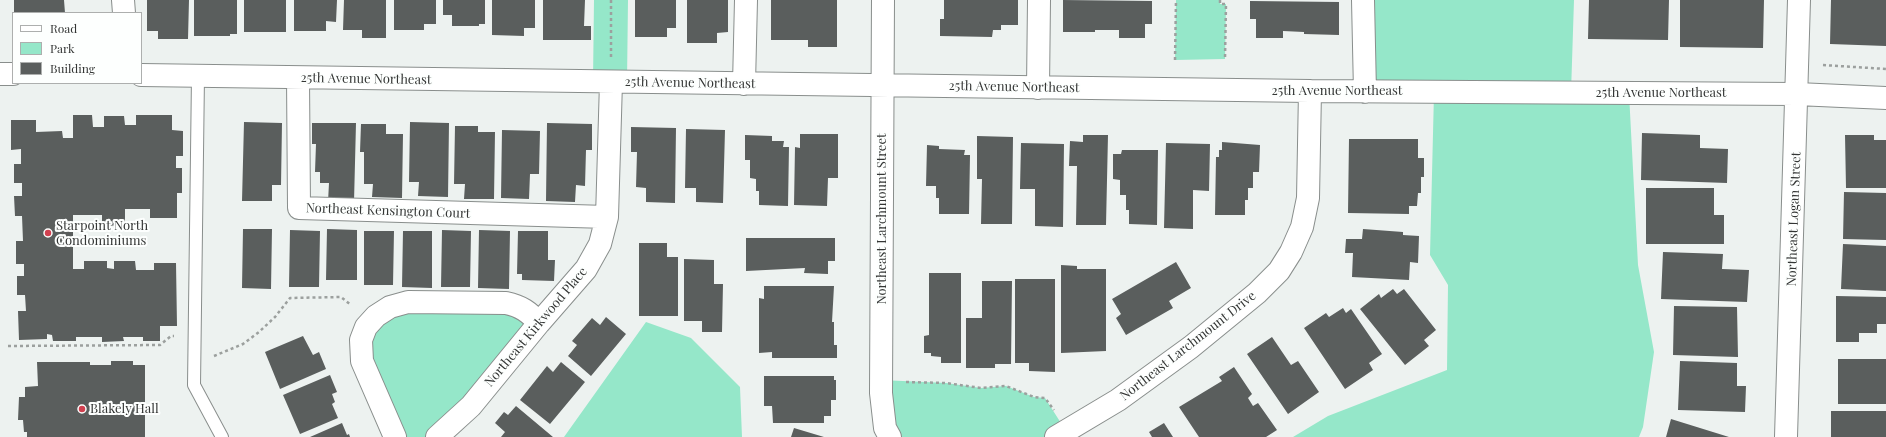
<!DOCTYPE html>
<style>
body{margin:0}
#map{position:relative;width:1886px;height:437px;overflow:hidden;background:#edf2f0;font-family:"Playfair Display",serif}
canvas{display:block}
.legend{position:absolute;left:12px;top:12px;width:130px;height:72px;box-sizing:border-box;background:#fdfffe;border:1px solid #adafae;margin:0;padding:5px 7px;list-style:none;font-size:12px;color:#343635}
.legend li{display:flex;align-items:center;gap:8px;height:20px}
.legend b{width:20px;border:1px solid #adafae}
</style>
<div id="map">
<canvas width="1886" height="437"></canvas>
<ul class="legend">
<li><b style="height:5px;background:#fff"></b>Road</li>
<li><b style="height:11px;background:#95e7c9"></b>Park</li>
<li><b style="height:11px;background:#5a5e5d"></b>Building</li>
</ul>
</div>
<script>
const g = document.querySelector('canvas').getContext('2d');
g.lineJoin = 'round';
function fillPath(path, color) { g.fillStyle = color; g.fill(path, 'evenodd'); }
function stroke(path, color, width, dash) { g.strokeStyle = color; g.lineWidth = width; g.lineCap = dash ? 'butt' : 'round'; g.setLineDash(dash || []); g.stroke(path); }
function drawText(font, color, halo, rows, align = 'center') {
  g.font = font + ' "Playfair Display",serif'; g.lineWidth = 4; g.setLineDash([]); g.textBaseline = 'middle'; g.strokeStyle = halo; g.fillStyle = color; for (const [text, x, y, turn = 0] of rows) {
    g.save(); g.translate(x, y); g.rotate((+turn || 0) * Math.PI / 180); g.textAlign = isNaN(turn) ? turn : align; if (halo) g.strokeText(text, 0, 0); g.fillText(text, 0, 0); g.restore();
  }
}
fillPath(new Path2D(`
 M594 0H628L627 82 593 81Z
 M1176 0H1220V4H1226L1225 59 1175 60Z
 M1363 0H1574L1571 93H1629L1638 265 1654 352 1643 427 1639 437H1293L1328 416 1447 370 1448 285 1430 255 1434 93 1365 92Z
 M506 303 539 323 437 437H395L362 361 376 316Z
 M646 322 691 338 740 387 742 437H564Z
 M881 380 946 383 981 388 1006 386 1034 397 1045 398 1066 431 1056 437H890Z`), '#95e7c9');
fillPath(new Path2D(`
 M14 0H64L65 13H14Z
 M147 0H189L188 39H158V31H147Z
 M194 0H237V34H230V36H194Z
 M244 0H286V32H244Z
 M294 0H337L336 22 326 21V31H294Z
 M344 0H386V38H362V30H343Z
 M394 0H436V24H424V30H394Z
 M443 0H485V24H479V26H452V15H443Z
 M492 0H535V28H524V36L492 35Z
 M543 0H585L584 26H591V40H543Z
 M635 0H676V28H667V37H635Z
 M687 0H728V32L717 33V43H687Z
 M771 0H837V47H808V40H771Z
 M944 0H1018V25H1001V30H993L992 37 940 36V19H944Z
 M1063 0 1152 1V24H1145V38H1119V30H1095V32H1063Z
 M1589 0H1669L1668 40 1588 39Z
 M1680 0H1764L1763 48 1680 47Z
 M1831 0H1886V46L1830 44Z
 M1250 1 1339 2V35L1304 34V32L1283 31V38H1256V19H1250Z
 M73 115H92L93 127H104V116H124L125 125H136V115H172V130L183 131V156H176V168H182V193H177V218H150V209H125V225L102 226V215H73V269H84V261H107V268L114 269V261H135L136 270H154V263H176L177 326H160V341H143V337H123L124 341 102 342V337H76V341H53L52 335 47 334V339L19 340 18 311H26L25 295H17V276H24V264H16V241H23L22 216H15L14 196H22V183H14V164H21V149L11 150V120H36V132L62 131 63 138H73Z
 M244 122 282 123 281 185H272V201H242Z
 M410 122 449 123 448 197 418 196 419 182H409Z
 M312 123H356L354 202H328L329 183H320V172H315L316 144H312Z
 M547 123 592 124V150H586L585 186 576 185 575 202 546 201Z
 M361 124H386V134H403L402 198 372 197 373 184H364V152H360Z
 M455 126H478V132H495L494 199H464L465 184H454Z
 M631 127 676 128 675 203 646 202V188L636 187 637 152H631Z
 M686 129 725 130 723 203 696 202V188H685Z
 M502 130 540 131 539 174H530L529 199 501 198Z
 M1642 133 1700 135V148L1728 149 1727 183 1641 180Z
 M800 134H838V178H828L827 206 794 205 795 147 800 148Z
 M745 135 772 136V141H784L783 147H789L788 206 759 205V191H756V179L750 178V160H745Z
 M1083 135H1108L1106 225H1076L1077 166H1069L1070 141 1083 142Z
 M1845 135H1874V140H1886V188H1846Z
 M977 136 1013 137 1012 224H981L982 179H977Z
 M1349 139H1418V158H1424V177H1421V193H1418L1417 206H1409V214L1348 213Z
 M1222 142 1260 145 1259 172H1253V188H1248V200H1245V215H1215L1216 157H1219V150H1222Z
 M1021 143 1064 144 1063 227 1035 226V189H1020Z
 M1166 143 1210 144 1209 191 1193 190V229L1164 228Z
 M927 145 939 146V149L965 150 964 155H970L969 214H939V198H936V186H926Z
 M1122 150H1158L1157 225 1129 224V210H1126V195H1120V180L1113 179V154H1121Z
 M1646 188H1714V215H1724V244H1646Z
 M1844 192 1886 193V240L1843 239Z
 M243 229H272L271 289 242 288Z
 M327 229 357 230V280H326Z
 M1363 229 1403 232V235L1419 236 1418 263 1410 262 1409 280 1352 277 1353 253H1345L1346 239H1362Z
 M290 230 320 231 319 287H289Z
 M442 230 471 231 470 287H441Z
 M479 230 510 231 509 289 478 288Z
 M364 231H394L393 285H364Z
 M403 231H432V288L402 287Z
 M518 231H548V260H555L554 281 522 280V274H517Z
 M746 238H835V261H828V274L804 273 805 268 746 271Z
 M639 243H667V257H678V316H639Z
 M1843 244 1886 246V291L1841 289Z
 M1663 252 1723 254 1722 269 1749 270 1747 302 1661 299Z
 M684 259 714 260V284H723L722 332H702V321H684Z
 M1176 262 1191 288 1169 301 1173 308 1126 335 1116 318 1121 314 1112 299Z
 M1061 265 1077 266V269H1106V351L1061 353Z
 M929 273H961V363H941V357L931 356V353H924V336L929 335Z
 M1015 279H1055V372L1029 371V363H1015Z
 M982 281H1012L1011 364H995V368H966V318H982Z
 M764 286H834L832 322H834V345H837V358H772V352L759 353V298L764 299Z
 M1393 289 1397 294 1404 289 1436 330 1424 340 1429 346 1405 365 1360 309 1379 294 1381 298Z
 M1836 296 1886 297V324H1877V333H1859V342H1836Z
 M1674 306 1737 307 1738 357 1673 355Z
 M1343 308 1346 313 1351 309 1382 354 1369 363 1373 370 1345 389 1304 328 1326 313 1329 317Z
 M606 317 626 334 591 376 568 356 577 345 572 341 592 318 600 325Z
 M303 336 313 355 319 352 326 369 280 389 265 352Z
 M1272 337 1291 365 1298 361 1319 392 1288 414 1247 354Z
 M1838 359H1886V404H1838Z
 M111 361H133V365H145V437H27V432H24L23 420H18L19 397H25V387L38 386 37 362H90V365H111Z
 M1680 361 1737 363V386H1746L1745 412 1678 410Z
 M561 362 585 382 550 424 520 400 547 366 553 372Z
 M1234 367 1252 394 1248 398 1253 406 1258 403 1277 430 1266 437H1199L1179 407 1222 381 1219 377Z
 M330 375 337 392 332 394 335 402 332 404 338 418 300 434 283 395Z
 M764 376H834V380H836V400H831V416H824V423H773L772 406H764Z
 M516 406 553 437H501L505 432 495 423 504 412 508 415Z
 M1831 411H1886V437H1831Z
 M1671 419 1729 437H1666Z
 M342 423 347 435 349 434 350 437H310Z
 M1164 423 1173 437H1152L1149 432Z
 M794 428 824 437H791Z`), '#5a5e5d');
const lane = new Path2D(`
 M198 76 194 385 222 437`);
const street = new Path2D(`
 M123 0 124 13
 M883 0 881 393 885 428 890 437
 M1363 0 1365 92
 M0 74H13
 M141 75 1310 91 1797 94 1886 98
 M298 78 299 208 607 217
 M744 84 746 0
 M1038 88 1039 0
 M395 437 362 361 361 340 366 327 376 316 390 307 408 302 506 303C521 306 529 312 539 323
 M437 437 471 406 539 323 586 269 600 244 607 217 611 82
 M1056 437 1118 400 1191 347 1257 293 1279 271 1291 252 1302 227 1308 198 1310 91
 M1786 437 1799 0`);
stroke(lane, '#898e8c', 14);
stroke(street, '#898e8c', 24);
stroke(new Path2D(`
 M611 0V57
 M1220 0V4H1226L1225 59
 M1175 60 1176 0
 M1823 65 1886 69
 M8 346 160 345 171 336H174
 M214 356 243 344 259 332 275 317 290 298 341 297 351 305
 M906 382 946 383 981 388 1006 386 1034 397 1045 398 1054 410`), '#9ca09e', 2.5, [3, 3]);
stroke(lane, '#fff', 12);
stroke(street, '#fff', 22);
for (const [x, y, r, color] of [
 [48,233,4,"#d14150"],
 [82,409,4,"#d14150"]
]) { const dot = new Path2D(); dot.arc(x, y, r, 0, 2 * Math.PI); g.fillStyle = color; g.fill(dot); stroke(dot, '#fdfffe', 1.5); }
drawText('13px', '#343635', '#fdfffe', [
 ["25th Avenue Northeast",366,79,1],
 ["25th Avenue Northeast",690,83,1],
 ["25th Avenue Northeast",1014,87,1],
 ["25th Avenue Northeast",1337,91],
 ["25th Avenue Northeast",1661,93],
 ["Northeast Kensington Court",388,211,2],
 ["Northeast Larchmount Street",882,219,-90],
 ["Northeast Logan Street",1794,219,-88],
 ["Northeast Kirkwood Place",536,327,-50],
 ["Northeast Larchmount Drive",1188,346,-38]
]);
drawText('13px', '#343635', '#fdfffe', [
 ["Starpoint North",56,226],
 ["Condominiums",56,241],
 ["Blakely Hall",90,409]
], 'left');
</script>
